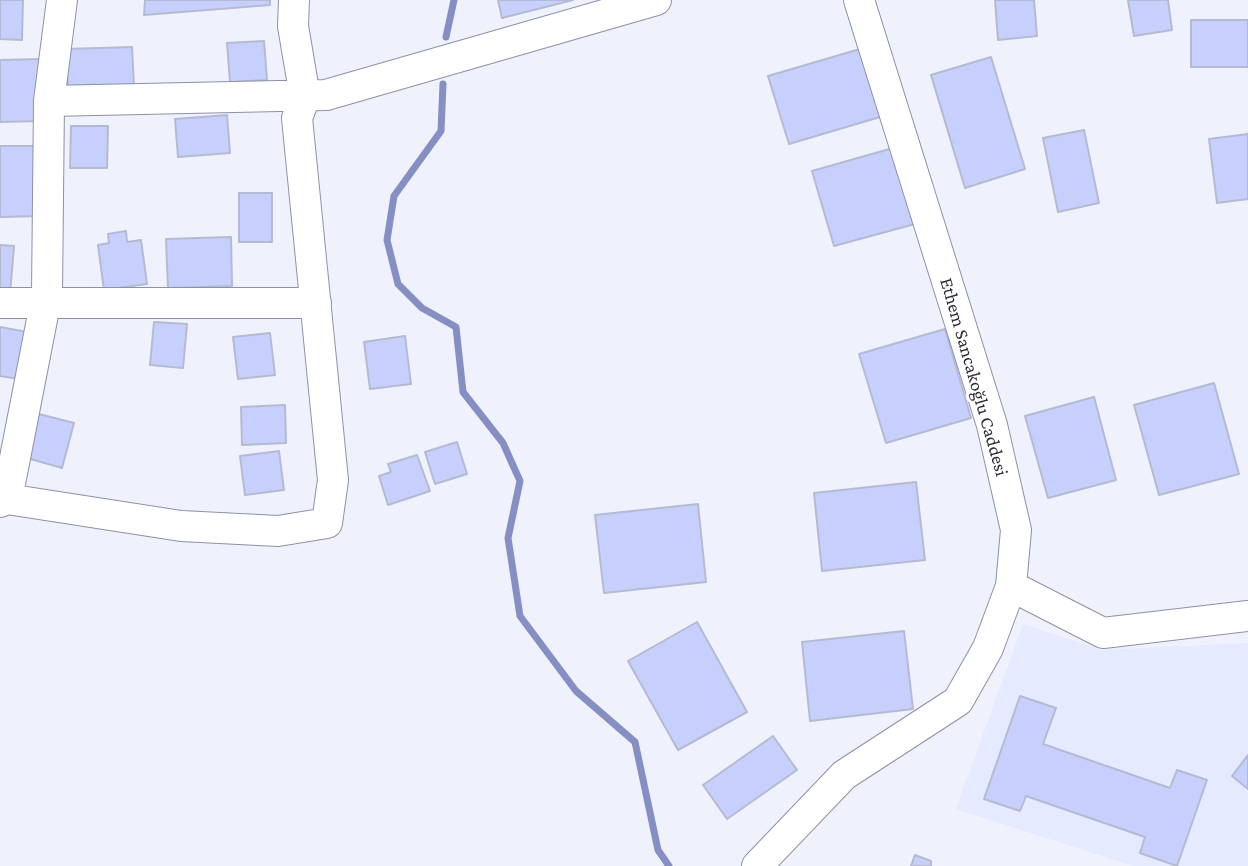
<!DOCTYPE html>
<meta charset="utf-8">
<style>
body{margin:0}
canvas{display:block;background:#eff1fc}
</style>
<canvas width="1248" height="866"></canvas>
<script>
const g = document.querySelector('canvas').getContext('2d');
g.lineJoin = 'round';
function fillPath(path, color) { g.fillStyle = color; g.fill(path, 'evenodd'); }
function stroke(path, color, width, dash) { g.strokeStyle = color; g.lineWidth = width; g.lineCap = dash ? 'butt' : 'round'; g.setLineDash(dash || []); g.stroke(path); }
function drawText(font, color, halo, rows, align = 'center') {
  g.font = font + ' "Crimson Pro",serif'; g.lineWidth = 6; g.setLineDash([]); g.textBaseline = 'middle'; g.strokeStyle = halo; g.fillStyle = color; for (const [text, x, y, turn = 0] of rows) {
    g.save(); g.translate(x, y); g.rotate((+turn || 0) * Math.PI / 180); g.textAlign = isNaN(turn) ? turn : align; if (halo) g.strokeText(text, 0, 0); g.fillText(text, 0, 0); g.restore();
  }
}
fillPath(new Path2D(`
 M1023 624 1101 650 1248 643V866H1133L956 809Z`), '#e6eafe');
stroke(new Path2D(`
 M446 37 454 0
 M443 84 441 131 394 196 387 240 398 284 422 308 456 327 463 392 503 443 520 481 508 538 520 616 576 691 635 742 658 850 669 866`), '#868fc4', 7);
const building = new Path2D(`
 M0 0H23L22 40 0 39Z
 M145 0H270V5L144 15Z
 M498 0H573L502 18Z
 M995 0H1034L1037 36 998 40Z
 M1128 0H1168L1172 30 1134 36Z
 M1191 20H1248V67H1191Z
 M264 41 267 80 230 82 227 43Z
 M132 47 134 87 68 90 66 49Z
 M860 49 880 117 789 144 768 76Z
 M991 57 1025 169 965 188 931 75Z
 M42 59 43 121 0 122V60Z
 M227 115 230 153 178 157 175 119Z
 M71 126H108L107 168H70Z
 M1084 130 1099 203 1058 212 1043 138Z
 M1248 134V199L1217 203 1209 139Z
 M0 146H40V216L0 217Z
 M893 148 915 224 834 246 812 171Z
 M239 193H272V242H239Z
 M126 231 127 242 141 240 147 284 104 290 98 245 109 243 108 234Z
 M231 237 232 286 168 288 166 239Z
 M0 245 14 246 10 293 0 292Z
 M154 322 187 324 183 368 150 365Z
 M0 327 27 332 19 379 0 376Z
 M945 329 971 418 886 443 859 354Z
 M270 333 275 375 238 379 233 337Z
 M405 336 411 384 370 389 364 342Z
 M1214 383 1239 474 1159 495 1134 405Z
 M1094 397 1116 480 1048 498 1025 416Z
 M285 405 286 443 242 445 241 407Z
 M39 414 74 423 62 468 27 458Z
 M457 442 467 474 435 484 425 452Z
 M279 451 284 490 245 495 240 456Z
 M417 455 430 491 388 505 379 476 391 472 388 464Z
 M916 482 925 560 822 571 814 493Z
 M698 504 706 582 604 593 595 515Z
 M697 622 747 712 678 750 628 661Z
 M904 631 913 709 810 721 802 642Z
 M1020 696 1056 708 1043 744 1170 788 1177 770 1207 780 1177 866 1140 853 1145 837 1026 796 1020 811 984 799Z
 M773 736 797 770 727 819 703 785Z
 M1248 755V789L1232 776Z
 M915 855 931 861V866H911Z`);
fillPath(building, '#c7d0fd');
stroke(building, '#b5bad3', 2);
const minor = new Path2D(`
 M49 101 326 95 656 0
 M0 303H316
 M7 499 47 294 49 101 62 0
 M0 502 7 499 181 526 278 531 327 523 333 480 297 118 305 97 293 26 294 0
 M1011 586 1103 633 1248 616
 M757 866 844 775 958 701 988 648 1011 586 1016 530 992 425 859 0`);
stroke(minor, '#8c91a8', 32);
stroke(minor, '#fff', 30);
drawText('19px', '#2c2e38', '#fff', [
 ["Ethem Sancakoğlu Caddesi",974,377,74]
]);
</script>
